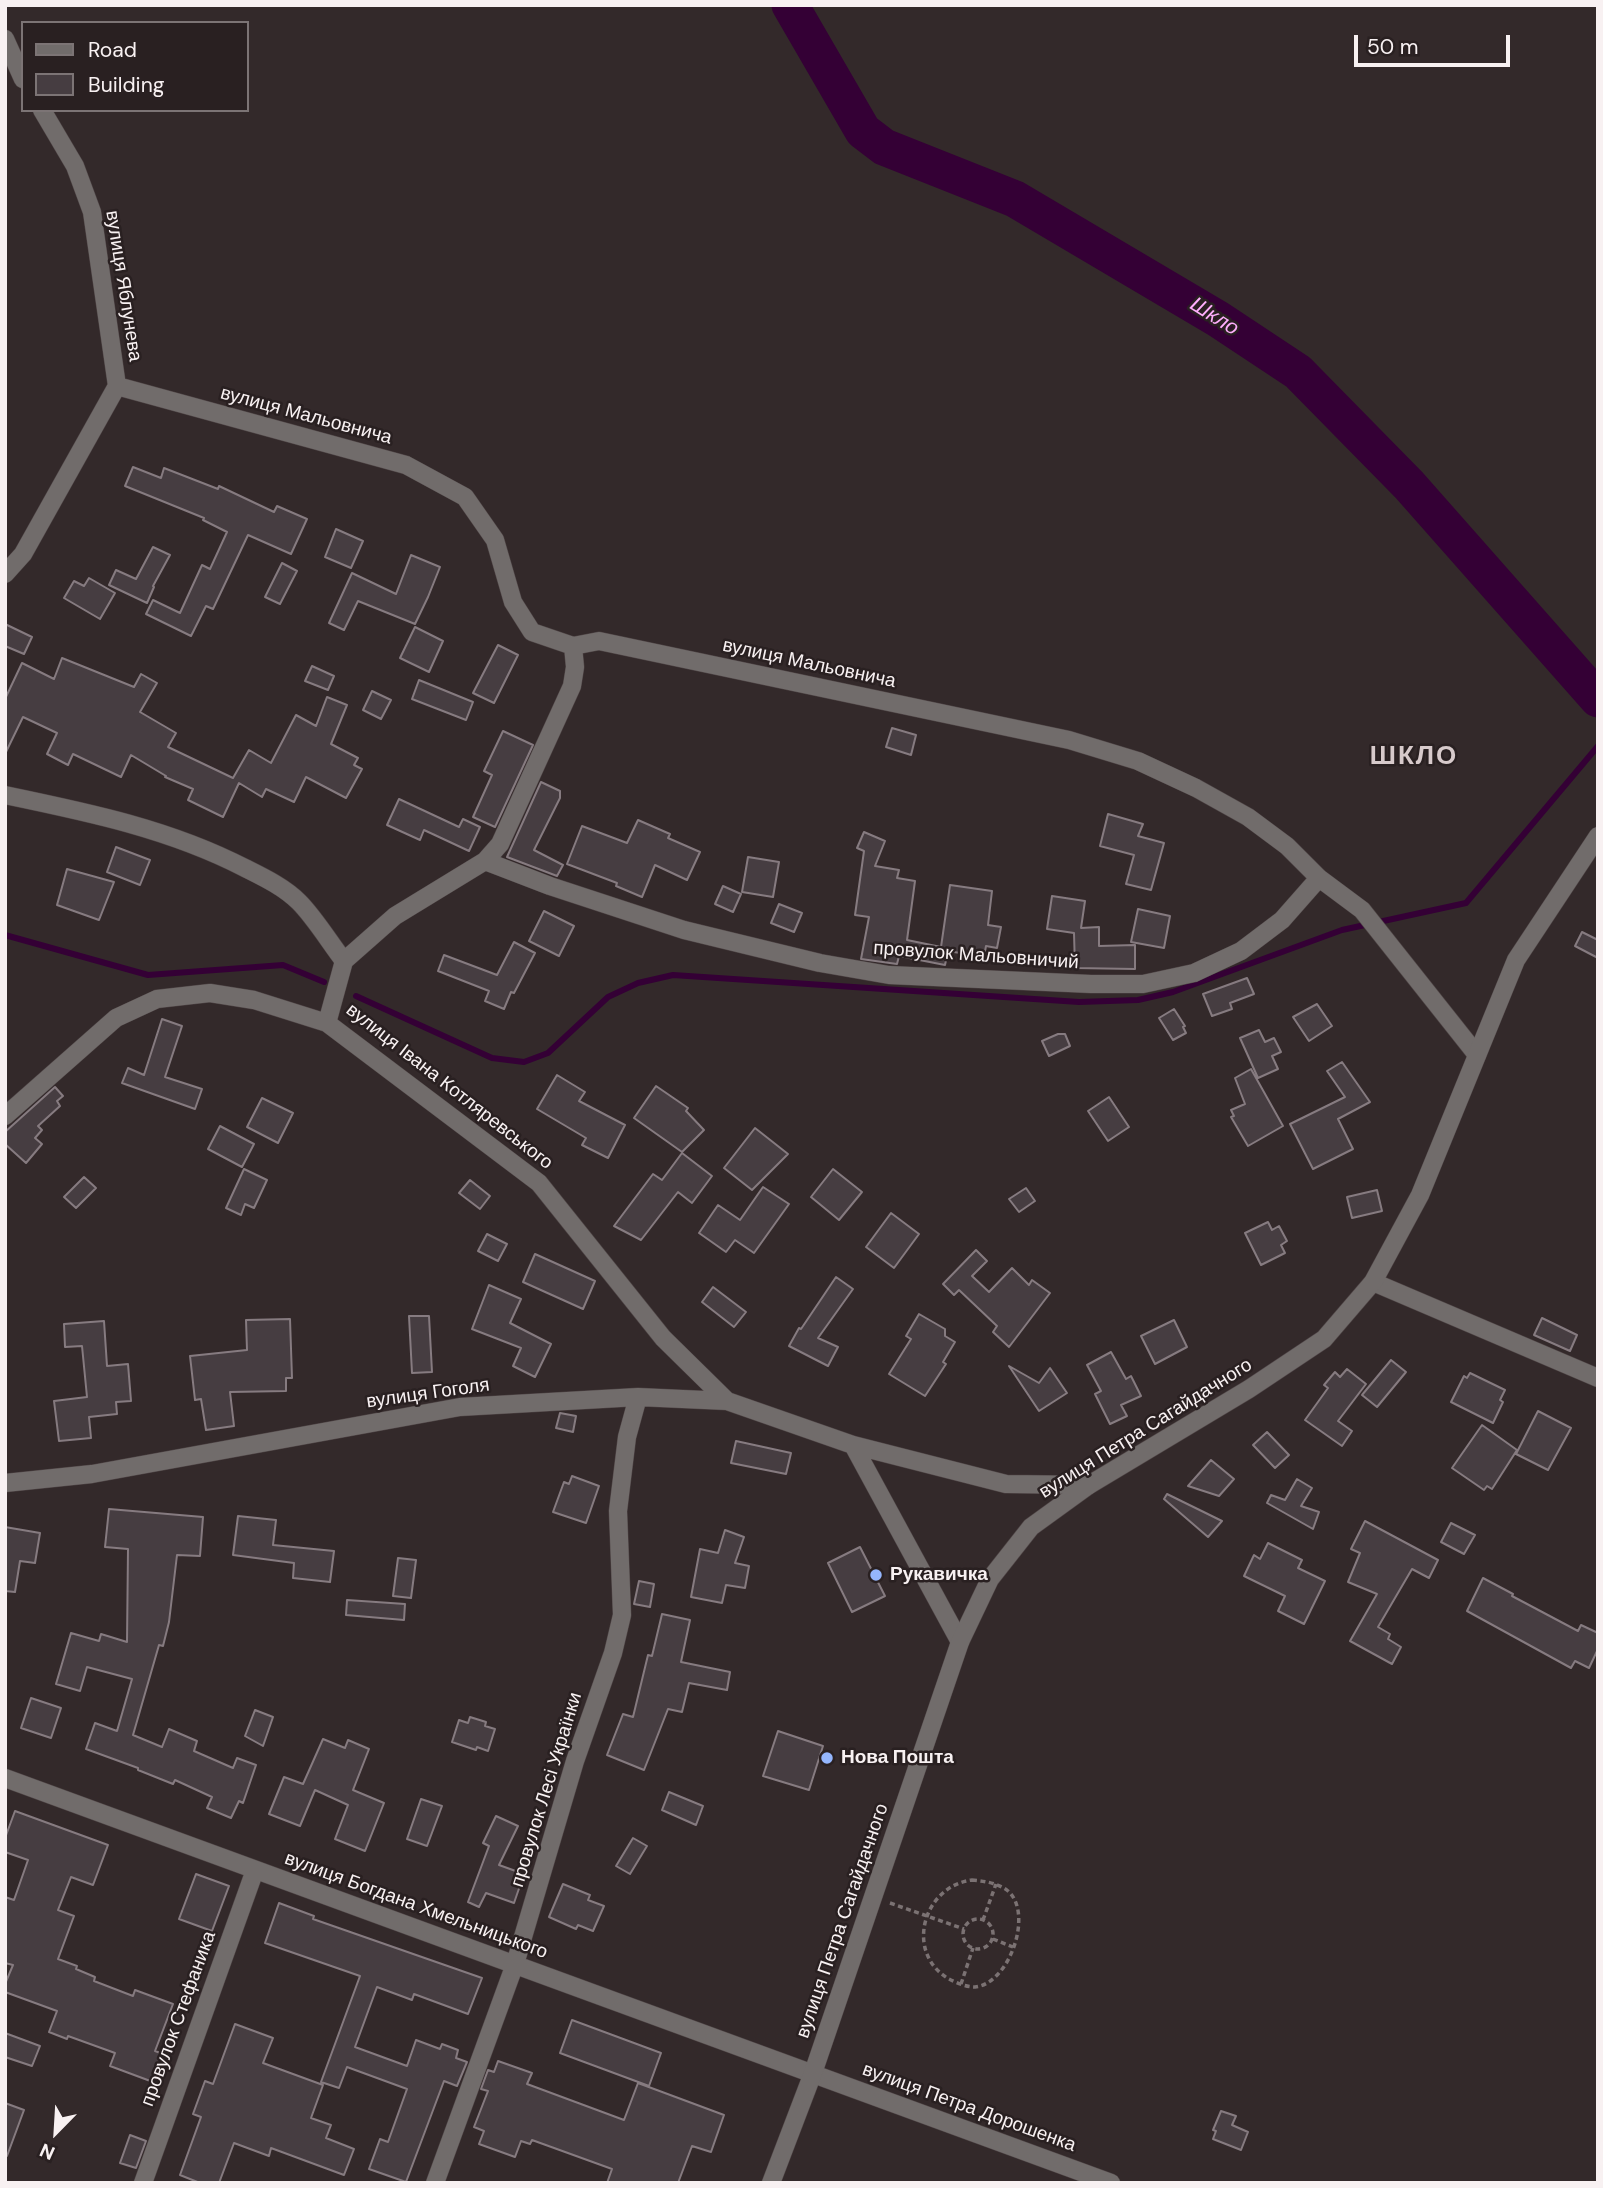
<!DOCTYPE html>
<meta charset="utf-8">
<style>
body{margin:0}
#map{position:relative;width:1603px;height:2188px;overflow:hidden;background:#33292a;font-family:"DM Sans",sans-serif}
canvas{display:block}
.frame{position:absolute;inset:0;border:7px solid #f8f1f2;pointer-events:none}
.legend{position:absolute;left:21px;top:21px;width:228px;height:91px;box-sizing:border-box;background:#292021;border:2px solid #7c7475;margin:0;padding:9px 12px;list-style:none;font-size:21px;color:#f8f1f2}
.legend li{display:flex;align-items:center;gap:14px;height:35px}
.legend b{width:35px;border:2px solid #7c7475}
.north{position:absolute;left:21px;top:2097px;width:70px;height:70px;-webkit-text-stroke:5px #292021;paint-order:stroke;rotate:204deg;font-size:19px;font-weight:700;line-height:28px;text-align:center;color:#f8f1f2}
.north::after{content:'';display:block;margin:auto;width:24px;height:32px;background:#f8f1f2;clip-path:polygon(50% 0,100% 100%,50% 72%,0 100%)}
.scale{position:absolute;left:1354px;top:35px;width:156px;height:32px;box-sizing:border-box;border:4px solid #f8f1f2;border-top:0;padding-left:9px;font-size:21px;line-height:24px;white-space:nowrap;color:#f8f1f2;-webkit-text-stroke:5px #292021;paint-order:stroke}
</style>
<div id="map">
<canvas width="1603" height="2188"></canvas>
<div class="frame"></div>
<ul class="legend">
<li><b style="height:9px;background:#716c6b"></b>Road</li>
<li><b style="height:19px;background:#463d41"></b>Building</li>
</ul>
<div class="north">N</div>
<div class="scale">50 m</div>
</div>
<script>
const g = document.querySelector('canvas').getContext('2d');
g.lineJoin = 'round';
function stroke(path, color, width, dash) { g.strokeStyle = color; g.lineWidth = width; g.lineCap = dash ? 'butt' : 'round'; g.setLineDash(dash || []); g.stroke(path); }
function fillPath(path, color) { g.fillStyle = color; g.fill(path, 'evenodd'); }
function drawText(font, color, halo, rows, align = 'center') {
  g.font = font + ' "DM Sans",sans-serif'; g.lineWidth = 5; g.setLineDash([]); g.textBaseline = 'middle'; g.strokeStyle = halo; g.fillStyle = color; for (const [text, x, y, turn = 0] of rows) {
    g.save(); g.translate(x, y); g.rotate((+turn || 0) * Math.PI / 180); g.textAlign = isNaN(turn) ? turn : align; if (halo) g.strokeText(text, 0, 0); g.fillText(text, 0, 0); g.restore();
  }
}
stroke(new Path2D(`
 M5 935 148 975 283 965 324 982
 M356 996 492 1058 524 1062 548 1053 608 997 638 983 673 975 1079 1002 1138 1000 1173 992 1342 930 1466 903 1598 746`), '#340035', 6);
stroke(new Path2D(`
 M790 5 863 131 884 147 1015 199 1218 319 1298 372 1409 485 1598 699`), '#340035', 37);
const building = new Path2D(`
 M133 467 161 478 164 468 218 489 219 486 274 512 277 506 307 519 291 554 248 535 213 609 206 606 191 636 146 614 153 600 180 613 202 565 210 569 227 532 203 520 204 518 125 486Z
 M336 529 363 541 351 568 325 557Z
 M153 547 170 555 153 586 154 587 147 603 109 585 116 570 136 579Z
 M411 555 440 567 428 597 415 624 358 601 344 630 329 623 352 573 396 594Z
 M282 563 297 571 280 604 265 597Z
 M89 578 115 593 100 619 64 598 74 581 84 586Z
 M5 624 32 637 24 654 5 646Z
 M415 627 443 641 429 672 400 658Z
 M498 645 518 655 494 703 473 693Z
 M62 658 134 687 141 674 157 683 140 712 176 733 168 747 233 778 249 750 271 763 296 715 316 726 327 697 347 705 331 744 358 758 354 765 362 769 346 798 306 777 294 802 266 789 262 797 239 783 223 817 188 800 193 789 165 777 166 776 131 755 121 777 73 754 68 765 47 754 57 733 23 717 5 754V699L22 663 54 679Z
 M312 666 334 676 328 690 305 681Z
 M419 680 473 702 466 720 412 699Z
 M372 691 391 700 381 719 363 710Z
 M892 728 916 735 911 755 886 747Z
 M503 731 533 745 495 827 473 817 492 775 484 771Z
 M541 782 560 791V798L534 850 563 865 557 876 507 857Z
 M399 799 459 827 463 819 480 827 469 851 424 830 420 840 387 825Z
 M1108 814 1143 824 1138 836 1164 843 1151 890 1126 884 1134 855 1100 846Z
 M638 820 670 834 668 838 700 852 687 880 655 865 642 897 616 886 617 883 567 864 582 826 627 843Z
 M864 832 885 841 875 866 899 870 897 878 915 881 907 940 941 947 950 885 992 891 988 925 1001 927 997 948 986 946 984 957 948 951 945 965 899 956 897 964 861 959 869 917 855 915 864 851 857 848Z
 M116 847 150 860 140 885 107 872Z
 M748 857 779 862 773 897 742 892Z
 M67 869 114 882 99 920 57 905Z
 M723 886 741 894 733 912 715 904Z
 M1052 896 1085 901 1081 928 1099 927V946L1135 945V969L1075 968 1074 933 1047 929Z
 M779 904 802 913 794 932 771 923Z
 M1138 909 1170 916 1164 948 1131 942Z
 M544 911 574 926 559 956 529 941Z
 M1582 932 1598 940V958L1575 946Z
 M514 942 535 953 514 993 511 992 504 1009 485 1001 489 991 438 971 444 955 497 975Z
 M1247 978 1254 994 1230 1003 1232 1009 1212 1016 1203 994Z
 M1317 1004 1332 1026 1309 1041 1293 1017Z
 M1174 1009 1185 1026 1183 1027 1186 1033 1173 1040 1159 1018Z
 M162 1019 182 1026 165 1077 202 1089 195 1109 122 1083 128 1068 144 1075Z
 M1259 1030 1265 1042 1274 1038 1281 1052 1272 1056 1278 1069 1258 1078 1240 1038Z
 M1058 1034H1065L1070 1046 1049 1056 1042 1041Z
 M1342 1062 1370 1102 1338 1119 1353 1149 1313 1169 1290 1124 1345 1097 1327 1071Z
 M1251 1069 1283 1126 1248 1146 1231 1117 1234 1116 1231 1110 1245 1104 1235 1078Z
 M557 1075 585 1092 579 1101 625 1125 608 1158 582 1145 586 1138 537 1109Z
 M656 1086 688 1108 686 1111 704 1130 682 1152 634 1118Z
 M55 1087 63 1096 57 1101 60 1106 38 1126 42 1130 35 1138 42 1144 26 1163 5 1144V1132Z
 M1109 1097 1129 1127 1108 1141 1088 1111Z
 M262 1098 293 1113 278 1143 247 1127Z
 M220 1126 254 1144 242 1167 208 1149Z
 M755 1128 788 1154 752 1190 724 1168Z
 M682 1153 712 1176 692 1203 678 1192 641 1240 614 1226 653 1174 662 1180Z
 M244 1169 267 1180 254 1208 245 1204 241 1215 226 1208Z
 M833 1169 862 1192 839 1220 811 1197Z
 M84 1177 96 1188 76 1208 64 1197Z
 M470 1180 490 1196 480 1209 459 1193Z
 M763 1187 789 1204 754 1253 735 1240 726 1252 699 1233 718 1205 740 1220Z
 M1026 1188 1035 1201 1019 1212 1009 1199Z
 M1377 1190 1382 1211 1352 1218 1347 1197Z
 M891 1213 919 1234 894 1268 866 1247Z
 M1268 1222 1272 1230 1279 1226 1287 1241 1281 1245 1285 1253 1261 1265 1245 1233Z
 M487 1234 507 1244 498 1261 478 1251Z
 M976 1250 987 1261 972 1276 989 1292 1012 1268 1029 1285 1032 1280 1050 1293 1009 1347 993 1332 997 1326 959 1290 954 1295 943 1284Z
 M535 1254 595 1281 583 1309 523 1282Z
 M836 1277 853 1289 818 1338 838 1347 828 1366 789 1346 799 1328 801 1329Z
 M489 1285 521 1299 510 1323 551 1344 535 1377 513 1366 521 1348 472 1329Z
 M713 1287 746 1312 734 1327 702 1302Z
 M919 1314 945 1329V1336L955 1342 943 1362 946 1364 925 1396 889 1374 911 1339 906 1336Z
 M409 1316H429L432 1372 412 1373Z
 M1542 1318 1577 1335 1570 1351 1534 1335Z
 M290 1319 292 1378H286V1391L230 1392 234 1426 206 1430 201 1399 195 1400 190 1356 247 1350 246 1320Z
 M1174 1320 1187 1347 1155 1364 1141 1336Z
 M104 1321 107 1366 128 1364 131 1401 116 1402 117 1414 89 1417 91 1438 59 1441 54 1401 87 1397 82 1346 65 1347 64 1324Z
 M1111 1352 1126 1379 1131 1376 1141 1396 1121 1405 1127 1416 1110 1424 1095 1394 1101 1391 1087 1365Z
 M1391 1360 1406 1372 1377 1407 1362 1395Z
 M1009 1366 1039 1383 1050 1368 1067 1393 1039 1411Z
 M1347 1369 1366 1384 1338 1421 1352 1431 1342 1446 1305 1420 1328 1388 1324 1385 1335 1372 1340 1377Z
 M1470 1373 1505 1390 1500 1400 1503 1402 1493 1423 1451 1402 1464 1376 1467 1378Z
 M1538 1411 1571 1428 1548 1470 1516 1454Z
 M560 1413 576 1416 573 1432 556 1428Z
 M1482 1425 1517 1450 1492 1489 1487 1486 1484 1490 1452 1468Z
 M1267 1432 1289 1455 1275 1468 1253 1445Z
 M736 1441 791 1453 786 1474 731 1463Z
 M1211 1460 1234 1479 1219 1496 1188 1486Z
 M572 1476 599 1486 586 1523 553 1512 564 1482 569 1484Z
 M1297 1479 1312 1488 1301 1506 1319 1512 1313 1529 1267 1503 1271 1495 1285 1500Z
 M1167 1494 1222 1521 1208 1537 1164 1499Z
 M109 1509 203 1517 200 1556 177 1555 169 1622 163 1646 159 1645 133 1735 162 1747 169 1729 197 1741 194 1751 233 1768 237 1758 256 1765 243 1803 239 1801 231 1818 207 1808 212 1797 175 1780 173 1784 138 1770V1768L86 1749 95 1723 117 1731 132 1679 87 1667 80 1691 56 1684 71 1633 99 1641 101 1634 127 1642 128 1549 105 1547Z
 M238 1516 276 1520 273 1545 334 1551 330 1582 293 1578 294 1563 233 1555Z
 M1365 1521 1438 1560 1429 1578 1412 1569 1378 1627 1390 1634 1388 1639 1401 1647 1392 1664 1350 1641 1377 1594 1348 1582 1360 1553 1351 1549Z
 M1451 1523 1475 1535 1464 1554 1441 1542Z
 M5 1527 40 1533 35 1563 20 1561 15 1592 5 1591Z
 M725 1530 744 1537 735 1563 749 1566 745 1588 726 1585 722 1603 691 1597 700 1549 718 1553Z
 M1268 1543 1302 1560 1298 1568 1325 1581 1304 1624 1278 1611 1285 1596 1244 1576 1254 1555 1260 1559Z
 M860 1547 885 1596 852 1612 828 1563Z
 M398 1558 416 1560 411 1598 393 1596Z
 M1483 1578 1513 1594 1512 1596 1578 1631 1581 1625 1598 1633V1649L1589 1668 1575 1661 1571 1668 1467 1611Z
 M639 1581 654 1584 650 1607 634 1604Z
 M347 1600 405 1604 404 1620 346 1615Z
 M662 1614 690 1620 681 1662 730 1672 727 1690 689 1683 682 1712 668 1709 644 1770 607 1755 623 1714 633 1717 648 1655 652 1656Z
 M31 1698 61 1708 51 1738 21 1728Z
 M255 1710 273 1717 263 1746 245 1736Z
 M470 1717 486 1722 485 1726 495 1729 488 1751 477 1747 476 1750 452 1742 459 1720 468 1723Z
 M778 1731 823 1746 809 1790 763 1776Z
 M323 1739 345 1748 348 1740 369 1749 353 1790 384 1803 365 1851 335 1839 348 1805 315 1790 300 1826 269 1814 284 1777 303 1784Z
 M669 1792 703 1806 696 1825 662 1810Z
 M421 1799 442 1806 427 1846 407 1839Z
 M15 1811 108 1845 93 1885 71 1877 58 1910 74 1916 58 1959 77 1966 76 1969 95 1977 94 1981 133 1996 135 1990 173 2004 155 2051 163 2054 153 2082 110 2066 115 2053 68 2036 67 2039 49 2032 57 2011 5 1992V1984L13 1965 5 1963V1897L14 1900 28 1860 5 1852V1838Z
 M496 1816 518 1826 499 1865 524 1874 514 1903 486 1893 479 1907 468 1902 489 1846 483 1843Z
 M633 1838 647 1846 630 1874 616 1866Z
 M196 1874 229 1886 212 1931 179 1919Z
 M563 1884 590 1895 588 1900 604 1906 593 1931 578 1925 576 1929 549 1917Z
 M279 1903 314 1916 313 1919 482 1978 468 2014 414 1994 412 2000 377 1987 355 2047 407 2066 416 2040 440 2049 442 2044 458 2050 456 2058 467 2062 457 2086 444 2081 406 2182 369 2169 380 2139 388 2142 407 2089 347 2067 339 2088 321 2082 360 1976 265 1943Z
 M572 2020 661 2053 649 2086 560 2053Z
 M235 2024 273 2038 263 2063 323 2085 311 2118 331 2125 326 2138 354 2149 344 2175 271 2148 269 2156 234 2143 219 2183H200L180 2175 201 2117 193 2114 205 2081 213 2084Z
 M5 2033 40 2046 32 2066 5 2057Z
 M498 2061 532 2073 527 2084 624 2120 638 2083 724 2115 711 2152 692 2146 678 2183H607L612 2169 532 2140 530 2144 521 2141 515 2157 479 2144 484 2131 474 2127 488 2091 481 2089 488 2070 494 2072Z
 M5 2103 24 2110 7 2156H5Z
 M1221 2111 1236 2116 1232 2125 1248 2132 1241 2150 1213 2139 1216 2131 1213 2130Z
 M130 2135 146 2141 136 2168 120 2163Z`);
fillPath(building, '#463d41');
stroke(building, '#867b80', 2);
const minor = new Path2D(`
 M5 39 23 79
 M117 386 406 465 465 497 495 540 513 602 532 632 573 646 599 641 1069 740 1138 761 1196 788 1248 817 1287 846 1319 878 1362 910 1477 1055
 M5 574 23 554 117 386 92 212 75 166 42 110
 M5 795C87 812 170 829 245 868 263 877 284 887 299 902 315 918 330 943 344 961L327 1023 539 1183 663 1338 727 1401
 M485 861 550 886 684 930 820 963 889 975 1091 984H1143L1194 973 1241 951 1282 920 1319 878
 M344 961 395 916 485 861 500 844 572 686 575 667 573 646
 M5 1116 116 1018 157 999 210 993 254 1000 327 1023
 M1373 1282 1598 1378
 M853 1445 960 1642
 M5 1483 92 1474 460 1407 638 1397 727 1401 853 1445 1006 1484 1089 1485
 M5 1778 1111 2183
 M143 2183 255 1870
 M435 2183 515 1964 575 1761 613 1653 622 1615 618 1511 627 1437 638 1397`);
const tertiary = new Path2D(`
 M771 2183 813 2073 960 1642 990 1579 1031 1527 1089 1485 1249 1389 1324 1339 1373 1282 1420 1195 1516 960 1598 836`);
stroke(minor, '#4f4546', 19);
stroke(tertiary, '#4f4546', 19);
stroke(new Path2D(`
 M972 1880C984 1881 998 1883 1008 1891 1034 1914 1009 1984 975 1987 966 1987 957 1983 949 1979 904 1953 923 1886 972 1880Z
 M890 1903 964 1929
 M963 1934a15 15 0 1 1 30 0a15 15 0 1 1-30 0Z
 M983 1920 996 1884
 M993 1939 1013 1947
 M961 1984 973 1948`), '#7b7273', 3.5, [5, 3.5]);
stroke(minor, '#716c6b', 18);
stroke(tertiary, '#716c6b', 18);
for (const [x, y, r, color] of [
 [876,1575,7,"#95b6fd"],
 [827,1758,7,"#95b6fd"]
]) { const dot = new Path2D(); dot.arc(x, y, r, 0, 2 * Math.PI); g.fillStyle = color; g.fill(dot); stroke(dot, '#292021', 2.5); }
drawText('19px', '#f8f1f2', '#292021', [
 ["вулиця Яблунева",123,286,81],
 ["вулиця Мальовнича",306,416,15],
 ["вулиця Мальовнича",809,664,12],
 ["провулок Мальовничий",976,956,4],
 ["вулиця Івана Котляревського",449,1087,38],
 ["вулиця Гоголя",428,1394,-8],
 ["вулиця Петра Сагайдачного",1146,1429,-32],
 ["провулок Лесі Українки",547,1790,-73],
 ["вулиця Богдана Хмельницького",416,1906,20],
 ["вулиця Петра Сагайдачного",843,1921,-71],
 ["провулок Стефаника",179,2019,-70],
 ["вулиця Петра Дорошенка",969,2108,20]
]);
drawText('bold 19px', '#f8f1f2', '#292021', [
 ["Рукавичка",890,1575],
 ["Нова Пошта",841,1758]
], 'left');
drawText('italic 21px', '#feaefc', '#292021', [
 ["Шкло",1214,317,32]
]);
g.letterSpacing = '2px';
drawText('bold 26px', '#d7cacb', '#292021', [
 ["ШКЛО",1414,757]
]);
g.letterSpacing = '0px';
</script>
